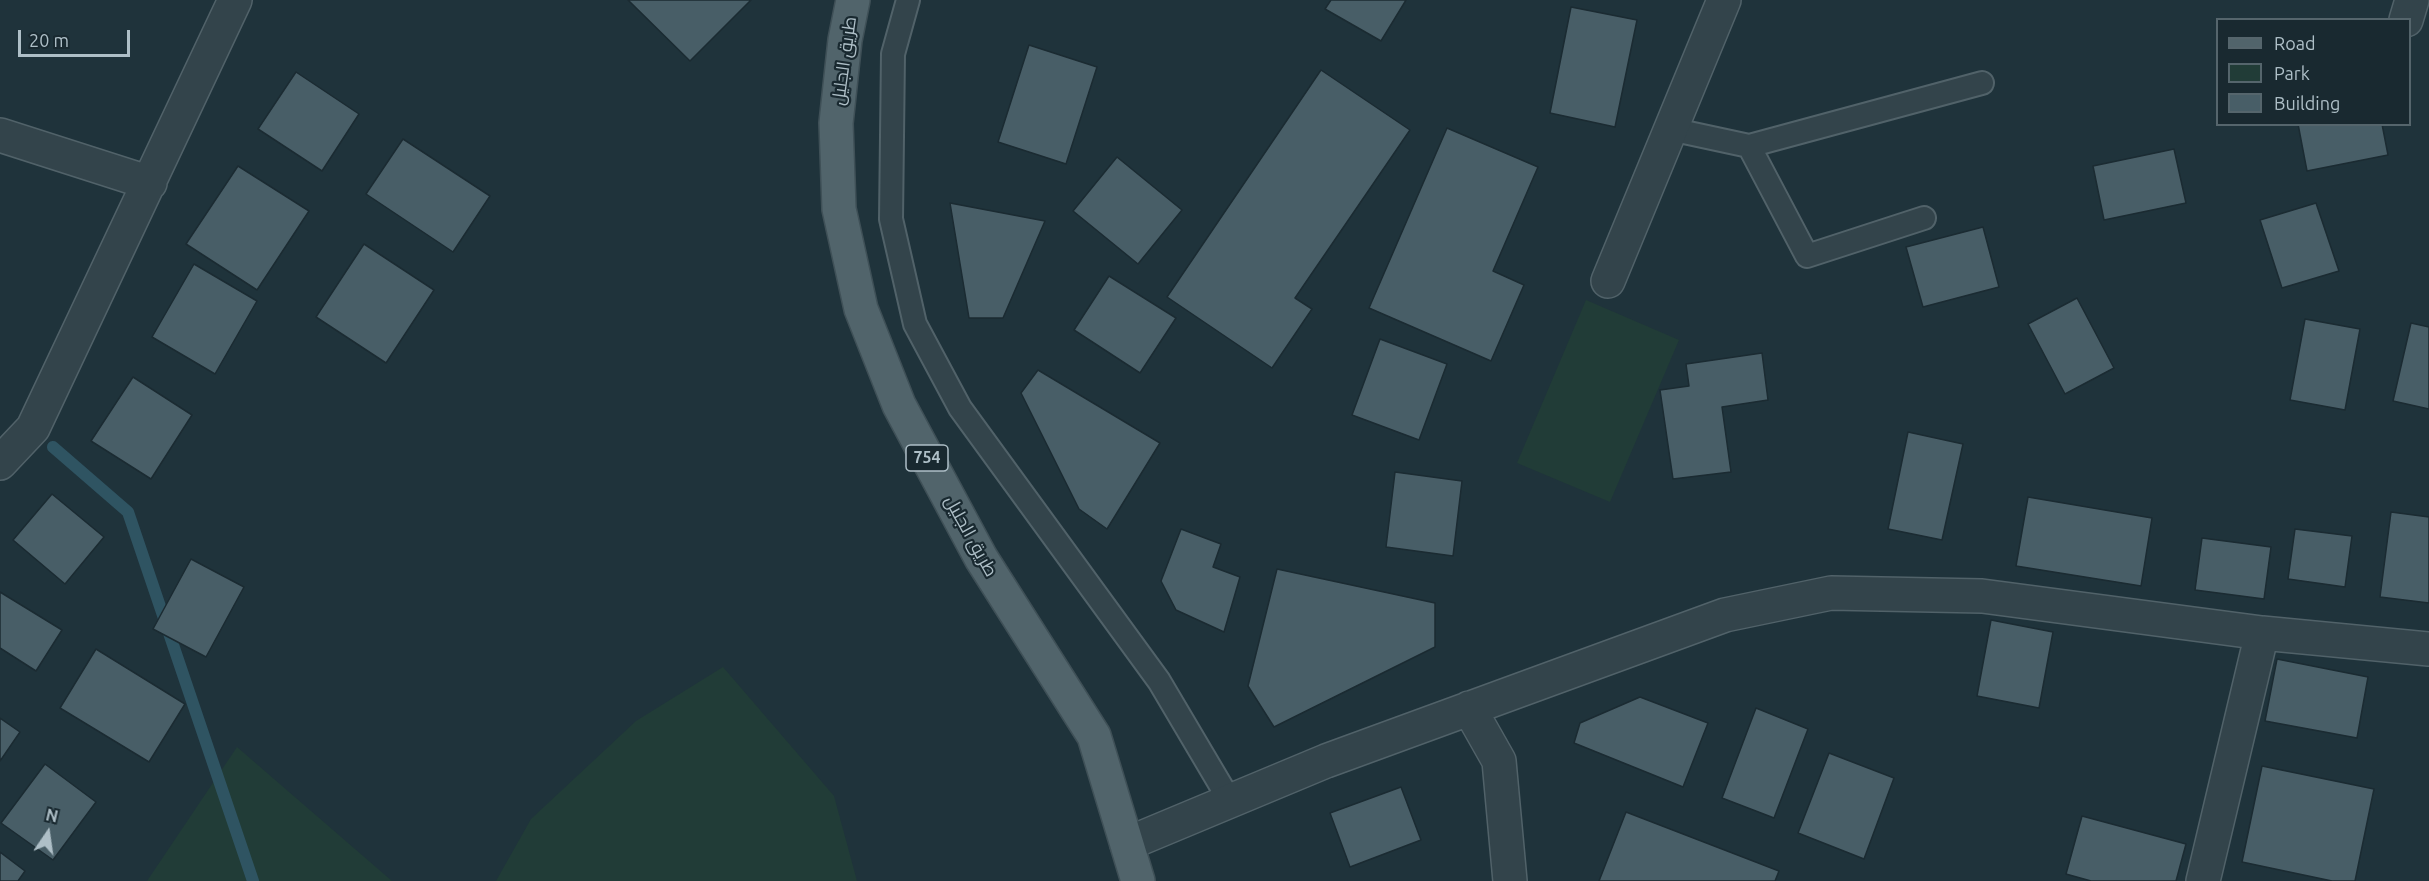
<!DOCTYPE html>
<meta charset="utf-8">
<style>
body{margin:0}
#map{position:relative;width:2429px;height:881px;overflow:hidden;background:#1f333b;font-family:Ubuntu,sans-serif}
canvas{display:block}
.legend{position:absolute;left:2216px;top:18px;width:195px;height:108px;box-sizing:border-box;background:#192930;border:2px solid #55656c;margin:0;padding:8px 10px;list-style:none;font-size:18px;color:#aebfc7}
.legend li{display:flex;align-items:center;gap:12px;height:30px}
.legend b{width:30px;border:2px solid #55656c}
.north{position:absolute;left:18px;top:803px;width:60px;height:60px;-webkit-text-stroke:4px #192930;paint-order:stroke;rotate:13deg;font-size:16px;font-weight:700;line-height:24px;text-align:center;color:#aebfc7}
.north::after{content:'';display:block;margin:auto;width:21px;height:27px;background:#aebfc7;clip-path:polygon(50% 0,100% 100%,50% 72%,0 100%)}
.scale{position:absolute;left:18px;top:30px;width:112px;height:27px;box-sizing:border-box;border:3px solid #aebfc7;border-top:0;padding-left:8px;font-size:18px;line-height:21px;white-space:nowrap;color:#aebfc7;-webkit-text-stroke:4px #192930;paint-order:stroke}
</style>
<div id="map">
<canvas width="2429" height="881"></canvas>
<ul class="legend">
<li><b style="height:8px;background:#51646b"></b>Road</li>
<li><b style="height:16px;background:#213c37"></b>Park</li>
<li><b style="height:16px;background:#485e67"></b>Building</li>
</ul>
<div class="north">N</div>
<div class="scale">20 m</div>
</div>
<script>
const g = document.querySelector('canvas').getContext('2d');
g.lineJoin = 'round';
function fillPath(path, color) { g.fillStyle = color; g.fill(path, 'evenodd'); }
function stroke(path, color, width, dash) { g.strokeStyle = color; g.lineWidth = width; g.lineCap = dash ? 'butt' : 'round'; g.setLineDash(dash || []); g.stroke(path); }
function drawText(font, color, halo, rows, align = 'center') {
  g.font = font + ' Ubuntu,Cairo,sans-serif'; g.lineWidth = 4.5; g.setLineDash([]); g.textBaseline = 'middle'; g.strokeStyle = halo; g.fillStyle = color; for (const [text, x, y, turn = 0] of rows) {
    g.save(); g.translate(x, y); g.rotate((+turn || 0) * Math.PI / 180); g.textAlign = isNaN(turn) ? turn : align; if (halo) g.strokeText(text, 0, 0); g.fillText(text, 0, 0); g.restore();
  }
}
fillPath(new Path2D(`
 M1586 300 1679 340 1610 502 1517 463Z
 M723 667 834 796 857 881H496L531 819 636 721Z
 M237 747 392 881H147Z`), '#213c37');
stroke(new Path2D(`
 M53 447 128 512 253 881`), '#2f5462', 12);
const building = new Path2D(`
 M628 0H751L690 61Z
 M1331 0H1406L1381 41 1325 9Z
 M1571 7 1637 20 1615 127 1550 113Z
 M1029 45 1097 67 1066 164 998 142Z
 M1321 70 1410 130 1295 298 1312 309 1272 368 1167 297Z
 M296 72 359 114 322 171 258 129Z
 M2298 124H2382L2388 155 2307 171Z
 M1447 128 1538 167 1493 271 1524 285 1491 361 1369 308Z
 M403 139 490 196 453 252 366 194Z
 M2174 149 2186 203 2104 220 2093 166Z
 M1117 157 1182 210 1138 264 1073 211Z
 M238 166 309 211 257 290 186 244Z
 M950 203 1045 221 1003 318H969Z
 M2316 203 2339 271 2282 288 2260 220Z
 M1983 227 1999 287 1923 307 1906 247Z
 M364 244 434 290 386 363 316 317Z
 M194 264 257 301 215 374 152 337Z
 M1109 276 1176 318 1140 373 1074 330Z
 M2077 298 2114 368 2065 394 2028 324Z
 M2305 319 2360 329 2345 410 2290 400Z
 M2411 323 2429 327V409L2393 401Z
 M1380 339 1447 364 1419 440 1352 415Z
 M1762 353 1768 400 1722 407 1731 472 1673 479 1660 390 1689 386 1686 364Z
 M1038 370 1160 443 1107 529 1079 509 1021 393Z
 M133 377 192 415 151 479 91 441Z
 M1908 432 1963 444 1942 540 1888 529Z
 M1395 472 1462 481 1453 556 1386 547Z
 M52 494 104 537 65 584 13 540Z
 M2028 497 2152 518 2141 586 2016 566Z
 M2391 512 2429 517V603L2380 597Z
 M1181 529 1221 544 1213 567 1240 577 1224 632 1176 610 1161 581Z
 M2295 529 2352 536 2345 587 2288 579Z
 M2202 538 2271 547 2264 599 2195 590Z
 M191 559 244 587 206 657 153 629Z
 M1277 569 1435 603V647L1274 727 1248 686Z
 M0 592 62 630 36 671 0 648Z
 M1991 620 2053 632 2039 708 1977 696Z
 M96 649 185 704 149 762 60 708Z
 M2277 659 2368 677 2357 738 2265 721Z
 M1640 697 1708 723 1683 787 1574 743 1580 723Z
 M1756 708 1808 729 1774 818 1722 798Z
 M0 718 20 732 0 761Z
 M1829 753 1894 778 1864 859 1798 833Z
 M45 764 96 802 53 860 1 823Z
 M2262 766 2374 789 2355 881H2332L2242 862Z
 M1401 787 1421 840 1350 867 1330 813Z
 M1626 812 1779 871 1775 881H1599Z
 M2082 816 2186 844 2176 881H2091L2066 874Z
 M0 852 25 871 18 881H0Z`);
fillPath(building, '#485e67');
stroke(building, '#1b2b32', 1.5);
const service = new Path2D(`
 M908 0 893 54 891 219 915 324 960 408 1159 681 1230 801
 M1670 129 1749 146 1982 83
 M1749 146 1807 256 1924 218`);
const minor = new Path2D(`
 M2406 20 2412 0
 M0 135 150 183
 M1608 281 1724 0
 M0 463 33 428 235 0
 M1469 708 1499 761 1510 881
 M1127 844 1326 761 1725 615 1831 593 1982 596 2262 633 2429 649
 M2203 881 2262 633`);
const primary = new Path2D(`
 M853 0 845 40 836 123 839 209 861 309 899 405 981 558 1094 736 1138 881`);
stroke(service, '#516269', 26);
stroke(minor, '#516269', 36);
stroke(primary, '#3f5057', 36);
stroke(service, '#33444b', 22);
stroke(minor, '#33444b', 33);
stroke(primary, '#51646b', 33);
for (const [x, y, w] of [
 [927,458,42]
]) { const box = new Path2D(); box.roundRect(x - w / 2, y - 13, w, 26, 4.5); g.fillStyle = '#192930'; g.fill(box); stroke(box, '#aebfc7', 1.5); }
drawText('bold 16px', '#aebfc7', null, [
 ["754",927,458]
]);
drawText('18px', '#aebfc7', '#192930', [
 ["طريق الجليل",844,61,-82],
 ["طريق الجليل",971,536,61]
]);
</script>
